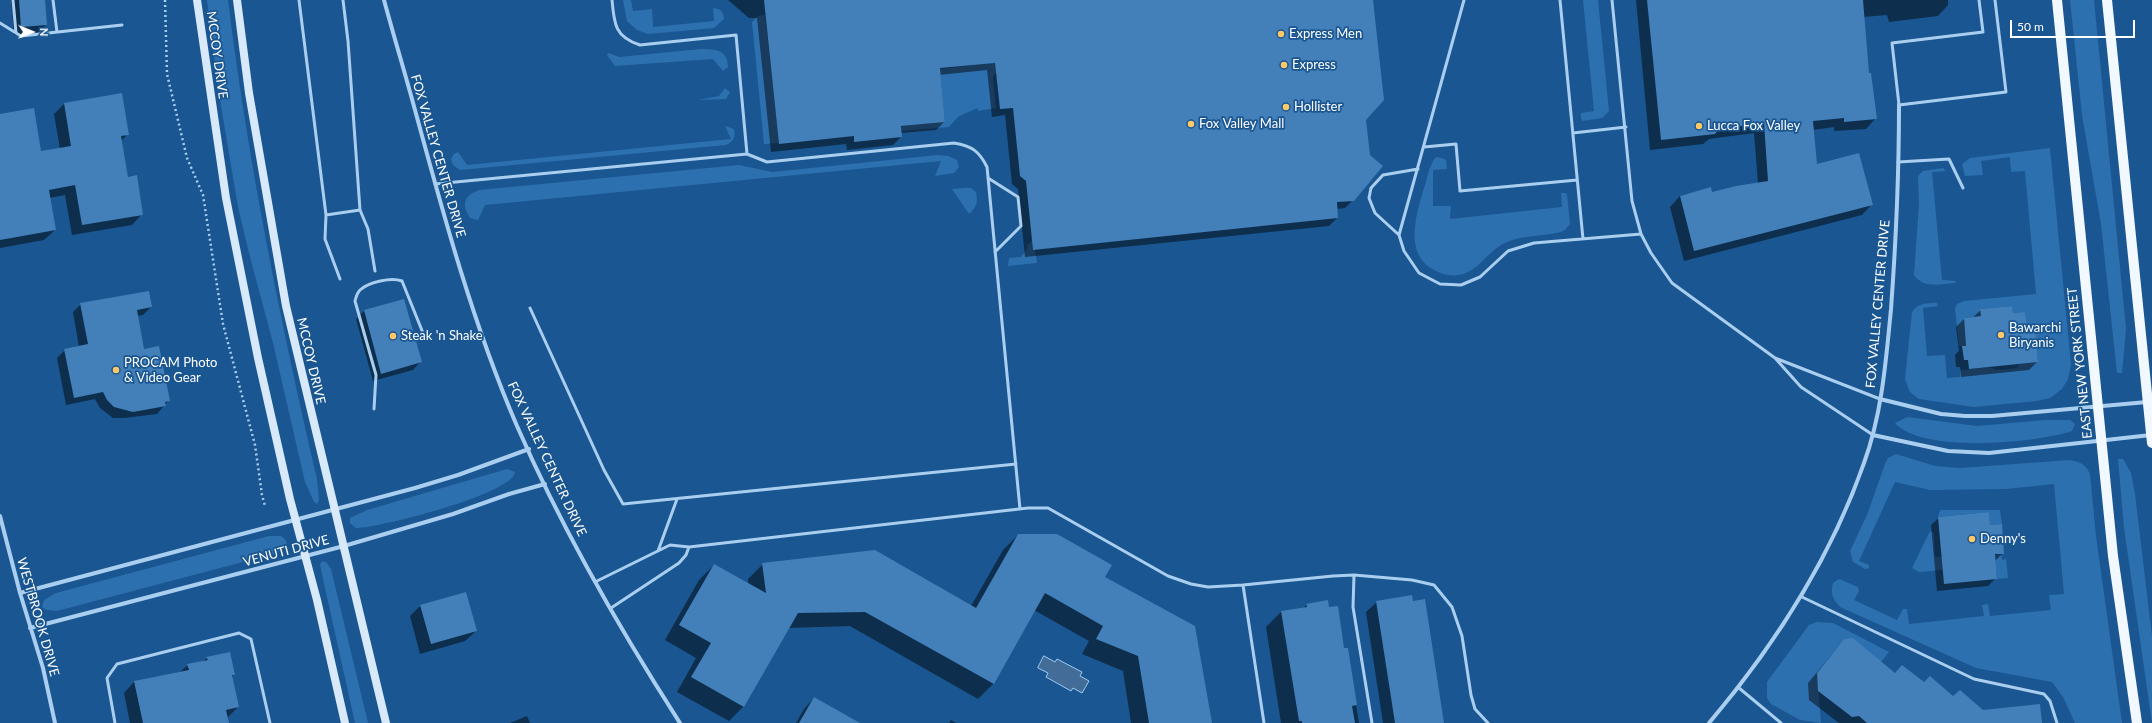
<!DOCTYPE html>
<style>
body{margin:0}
#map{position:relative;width:2152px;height:723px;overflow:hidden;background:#1a5691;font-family:Lato,sans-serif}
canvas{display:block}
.north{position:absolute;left:12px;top:12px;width:40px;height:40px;-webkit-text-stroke:3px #1a5691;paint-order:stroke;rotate:91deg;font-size:11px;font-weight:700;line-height:16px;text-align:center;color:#fff}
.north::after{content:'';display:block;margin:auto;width:14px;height:18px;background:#fff;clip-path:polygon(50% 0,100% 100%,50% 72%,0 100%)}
.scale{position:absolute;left:2010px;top:20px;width:125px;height:18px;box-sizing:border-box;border:2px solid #fff;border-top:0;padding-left:5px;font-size:12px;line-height:14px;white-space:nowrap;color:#fff;-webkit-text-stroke:3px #1a5691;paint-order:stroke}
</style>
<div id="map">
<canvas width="2152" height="723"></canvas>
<div class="north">N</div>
<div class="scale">50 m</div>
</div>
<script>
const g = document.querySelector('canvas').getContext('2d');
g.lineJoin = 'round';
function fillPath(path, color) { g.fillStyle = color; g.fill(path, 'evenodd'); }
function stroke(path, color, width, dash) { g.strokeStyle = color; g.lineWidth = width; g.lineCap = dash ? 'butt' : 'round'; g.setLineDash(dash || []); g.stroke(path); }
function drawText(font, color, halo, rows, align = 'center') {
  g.font = font + ' Lato,sans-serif'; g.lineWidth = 3.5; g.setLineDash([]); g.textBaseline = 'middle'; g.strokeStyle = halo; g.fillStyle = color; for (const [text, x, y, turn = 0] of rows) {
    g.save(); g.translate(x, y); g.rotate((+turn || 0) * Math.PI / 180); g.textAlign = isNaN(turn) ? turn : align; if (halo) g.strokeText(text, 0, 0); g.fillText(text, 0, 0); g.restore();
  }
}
fillPath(new Path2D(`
 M207 0H228C248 162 280 320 317 479L319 500 317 504 314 502 305 482 273 343 250 257 238 207 219 94Z
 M623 0H631L633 11 652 9 653 27 714 21 713 8C721 9 723 11 724 19L714 28 648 34 637 30 627 21Z
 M1583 0H1598L1609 111 1602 118 1583 121 1581 119V113L1594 111Z
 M2070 0H2094L2126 329 2122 373H2117L2101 224 2082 115Z
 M765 15 779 143 764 144 752 22 758 16Z
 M701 49C715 49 728 50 728 67L723 71 713 59 615 66 607 55 609 53 619 57Z
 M995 63 996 73 993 77 996 108 978 111V108L959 116 949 127 902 131 901 126 945 122 940 69Z
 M725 88 730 92 726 99 698 100 719 96Z
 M725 126 734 129C736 137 733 142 726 145L460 170 453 165 451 159 454 154 458 152 467 165 731 139Z
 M2050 148 2071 365 2068 379 2062 389 2050 398 2037 401 1974 407 1919 399 1910 392 1905 379 1912 312C1918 303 1926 303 1937 303L1938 306 1923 308 1927 356 1945 355 1947 378 1960 377V370L1989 367 1997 370 2017 368 2019 364 2038 362 2035 324 2027 325 2025 312 2013 313 2012 306 1980 309 1981 316 1964 318 1966 346H1959L1955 309 1957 304 1964 301 2036 294 2025 171 2011 172 2010 157 1981 161 1983 175 1965 176 1962 164 1970 158Z
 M938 155 948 156 957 160 959 167 954 173 935 176 941 161 485 205 478 220 470 218C461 204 464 196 479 190L739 165 772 172Z
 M1436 157 1442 158 1446 160 1447 169 1433 170V206H1451L1450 219 1562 207 1561 193H1565L1567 194 1570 224C1567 228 1564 231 1561 232 1542 237 1527 234 1507 242 1490 249 1482 266 1466 273 1455 277 1444 276 1434 270 1398 250 1422 201 1429 170L1433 161Z
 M1943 168 1946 171 1932 172 1942 280 1956 281 1955 283C1939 284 1924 289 1914 275L1919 204 1918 176 1923 171Z
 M964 188H971L976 192C978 202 977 207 969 214L952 189Z
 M1032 241 1033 249H1035L1037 263 1008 266 1009 258 1021 257 1027 249V245Z
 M1907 417 1977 426 2045 420H2070L2075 424 2072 431C2035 443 1923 454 1895 423Z
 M1896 454 1935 466 1960 468 2070 460C2081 462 2085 464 2090 474L2096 536 2122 723H2075L2063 697 2052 682 1976 668 1840 607C1833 599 1830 594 1833 583L1839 579 1858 587 1859 591 1854 600 1897 620 1903 609H1907L1909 624 1984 616 1982 605 1988 604 1990 616 2051 610 2049 595 2064 594 2054 484 2006 489 1930 490 1895 482 1859 561 1869 565V568L1865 569 1853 562 1850 551 1867 515 1885 464 1888 458Z
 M2118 459H2123L2131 473 2135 494 2152 636V723L2124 528Z
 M507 469 515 472C513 494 379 528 356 528L350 523V518L367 510Z
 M1940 510H2000L2002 524 1990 525 1989 512 1938 517Z
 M1930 531 1934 533 1935 557H1942L1943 570 1919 572 1912 568Z
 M269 536H281L285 539 287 544 285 548 277 553 57 611 47 610 42 607 44 600 56 593Z
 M2001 554 2002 560 2006 559 2008 578 1997 579 1995 555Z
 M323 561 327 563 331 569 368 723H355L323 579 320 564Z
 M1817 622 1833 623 1889 652 1881 662 1853 639H1844L1817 673 1821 723 1800 720 1771 704 1767 698V682L1809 625Z`), '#2d70b0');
const water = new Path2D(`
 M1044 656 1055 662 1057 659 1082 672 1080 676 1089 681 1082 693 1073 688 1071 691 1046 677 1048 673 1038 668Z`);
fillPath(water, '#436d98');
stroke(water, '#9dcaf1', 1);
fillPath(new Path2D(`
 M11 0H44L46 25 38 33 14 35Z
 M728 0H1373L1365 120 1353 200 1345 208 1336 209 1337 218 1329 226 1025 257 1018 189 1012 184 1005 115 992 117 987 70 939 75 944 122 936 130 901 133V137L893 145 847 150 846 144 771 152 757 18H749Z
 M1636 0H1948V5L1938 16 1889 22 1887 15 1863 17 1868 74 1876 118 1866 129 1834 131V127L1813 130 1816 165 1872 204 1862 215 1684 261 1670 207 1680 196 1710 188 1711 194 1758 183 1754 133 1709 139 1703 144 1650 150Z
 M64 104 128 134 121 141 127 178 142 214 132 225 72 235 65 195 49 198 55 230 44 240 0 248V115L40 152 60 149 54 114Z
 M81 304 151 307 143 315 137 316 143 350 168 401 157 414 124 418H113L100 408 95 399 66 405 57 358 65 350 79 347 73 312Z
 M1981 310 2012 314 2026 326 2037 362 2029 370 1961 377 1960 367H1956L1955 355 1959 351 1956 327 1964 319 1973 317Z
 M364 311 420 362 413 370 373 381 356 319Z
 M1939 518 1990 526 2003 553 1995 561 1996 578 1988 586 1937 591 1931 525Z
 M1018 535 1103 577 1211 723H1131L1123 671 1082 654 1089 641 1034 610 993 684 978 699 850 626 788 628 743 707 729 721 677 692 696 658 665 640 699 580 714 565 748 585V579L763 564 971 606 1003 550Z
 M1377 602 1443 723H1383L1366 612Z
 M1307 604 1343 650 1347 649 1359 723H1281L1266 627 1281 612 1303 609Z
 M420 606 476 631 465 641 420 654 410 616Z
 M1844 640 1895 674 1924 683 1983 711 2041 723H1839L1809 700 1808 683Z
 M207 658 234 675 231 677 238 707 227 718 228 723H130L124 693 134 682 180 672 188 665 203 662Z
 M814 698 858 723H796L804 709Z
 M527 716 530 723H510Z
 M951 720 956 723H949Z`), '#0007');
fillPath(new Path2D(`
 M19 0H45L47 25 21 27Z
 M764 0H1373L1384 100 1366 120 1370 155 1383 166 1354 201 1337 202 1338 218 1033 250 1026 181 1020 176 1013 108 1000 109 995 63 940 68 945 122 901 126 902 137 854 142V136L779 144Z
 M1647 0H1863L1869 73H1871L1877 119 1844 122V118L1813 121 1817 164 1859 153 1873 205 1694 251 1680 196 1711 187 1712 192 1736 186 1768 181 1764 123 1719 129 1715 134 1661 140Z
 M122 93 129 135 121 136 128 177 137 175 143 215 82 225 75 185 49 190 56 230 0 240V114L34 108 41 151 71 146 64 103Z
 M149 291 152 307 137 310 144 349 159 346 170 401 165 402 166 406 133 412 114 407 107 400 103 392 74 398 64 349 88 344 80 303Z
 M404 299 422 362 381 374 364 310Z
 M2012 306 2013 313 2025 312 2027 325 2035 324 2038 362 1969 369 1968 360H1964L1962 346H1966L1964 318 1981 316 1980 309Z
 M1989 512 1990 525 2002 524 2004 554H1995L1997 579 1944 584 1938 517Z
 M1018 534H1057L1112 565 1105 577 1195 626 1212 723H1149L1138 656 1096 639 1103 626 1045 593 994 684 865 612 798 613 744 707 691 677 711 643 679 625 714 564 766 593 762 563 875 550 976 608Z
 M466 592 477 631 431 644 420 605Z
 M1412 595 1413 601 1425 599 1444 723H1395L1376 601Z
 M1328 600 1329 607 1338 606 1344 648H1348L1357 705 1352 706 1355 723H1302V721H1299L1281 611 1307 607 1306 604Z
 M1853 638 1895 673 1902 665 1924 682 1930 676 1953 696 1960 690 1983 710 2040 704 2042 723H1867L1859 716 1852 717 1818 691 1817 673 1844 639Z
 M230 652 235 675H232L239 707 226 710 229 723H143L134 681 189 670 187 664 208 660 206 657Z
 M814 697 860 723H799Z`), '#437fb9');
stroke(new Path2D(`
 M165 0 167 74 187 158 203 195 223 324 255 445 262 495 265 506`), '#aaceef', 2.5, [2, 3]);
stroke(new Path2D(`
 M13 0 16 33
 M53 0 57 32
 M299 0 326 215
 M343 0 348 41 360 210
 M612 0C614 24 615 37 640 45L736 35 747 154
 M1464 0 1399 235 1404 251 1419 273 1440 284 1461 285 1480 277 1508 251 1534 243 1641 234 1651 253 1672 283 1775 358
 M1560 0 1583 239
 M1612 0 1632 201 1641 234
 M1979 0 1983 32 1892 43 1899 105 2006 92 1995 0
 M0 23 21 36 122 25
 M1573 133 1626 127
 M1424 147 1456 144 1460 191 1577 180
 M1898 162 1949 159 1963 188
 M988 178 1018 197 1021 226 995 252
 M435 184 747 154 767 162 954 143C972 146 979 151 987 167L1020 509
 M1399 235 1375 213 1369 198 1371 188 1383 175 1418 169
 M340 279 325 239 326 215 360 210 368 229 375 271
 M530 308 604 470 623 504 1016 464
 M374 409 376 375 355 301C356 297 357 293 360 290 369 282 391 277 402 281L423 333
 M1873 435 1801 387 1775 358 1880 399
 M689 547 1028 508H1048L1168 576 1191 584 1208 587 1243 585 1333 576 1354 575 1412 580 1434 585 1452 607 1462 636 1471 695 1475 709 1488 723
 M658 551 677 499
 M1354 575 1353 607 1372 723
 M595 582 670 545 689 547 686 555 679 563 611 608
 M1243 585 1264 723
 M1802 597 1974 679 2044 694 2050 701 2057 723
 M1739 688 1781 723
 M115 723 107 678 117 664 239 633 251 639 270 723`), '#aaceef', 3);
stroke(new Path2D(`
 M384 0C394 37 405 73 415 110 444 217 473 324 517 426 562 529 619 628 680 723
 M1880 399 1941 414 1965 416H1992L2147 402
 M1873 435 1948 451 1989 453 2151 435
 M0 516 20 593 43 668 55 723
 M20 593 415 488 458 475 529 449
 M30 628 344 546 453 514 509 494 545 484
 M1709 723C1775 645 1830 560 1864 463 1882 414 1886 360 1891 309 1896 241 1899 173 1899 105`), '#aaceef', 4);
stroke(new Path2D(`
 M197 0 226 198 258 358 290 499 317 600 345 723
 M237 0 249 93 286 306 386 723`), '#d8e9fa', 8);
stroke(new Path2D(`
 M2057 0 2113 556 2137 723
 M2107 0 2152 443`), '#f2f8ff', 10);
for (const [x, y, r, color] of [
 [1281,34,4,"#ffc968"],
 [1284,65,4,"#ffc968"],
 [1286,107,4,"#ffc968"],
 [1191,124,4,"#ffc968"],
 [1699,126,4,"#ffc968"],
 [2001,335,4,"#ffc968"],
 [393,336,4,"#ffc968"],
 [116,370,4,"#ffc968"],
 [1972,539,4,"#ffc968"]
]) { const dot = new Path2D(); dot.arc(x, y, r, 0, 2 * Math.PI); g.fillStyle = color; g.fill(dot); stroke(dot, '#1a5691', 1.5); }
drawText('13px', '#fff', '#1a5691', [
 ["Express Men",1289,34],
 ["Express",1292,65],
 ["Hollister",1294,107],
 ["Fox Valley Mall",1199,124],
 ["Lucca Fox Valley",1707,126],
 ["Bawarchi",2009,328],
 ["Biryanis",2009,343],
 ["Steak 'n Shake",401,336],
 ["PROCAM Photo",124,363],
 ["& Video Gear",124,378],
 ["Denny's",1980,539]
], 'left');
drawText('13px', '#fff', '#1a5691', [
 ["MCCOY DRIVE",217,55,82],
 ["FOX VALLEY CENTER DRIVE",438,156,74],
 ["FOX VALLEY CENTER DRIVE",1878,304,-85],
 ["MCCOY DRIVE",311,361,77],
 ["EAST NEW YORK STREET",2080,363,-96],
 ["FOX VALLEY CENTER DRIVE",547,459,65],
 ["VENUTI DRIVE",286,551,-15],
 ["WESTBROOK DRIVE",38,617,74]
]);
</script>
